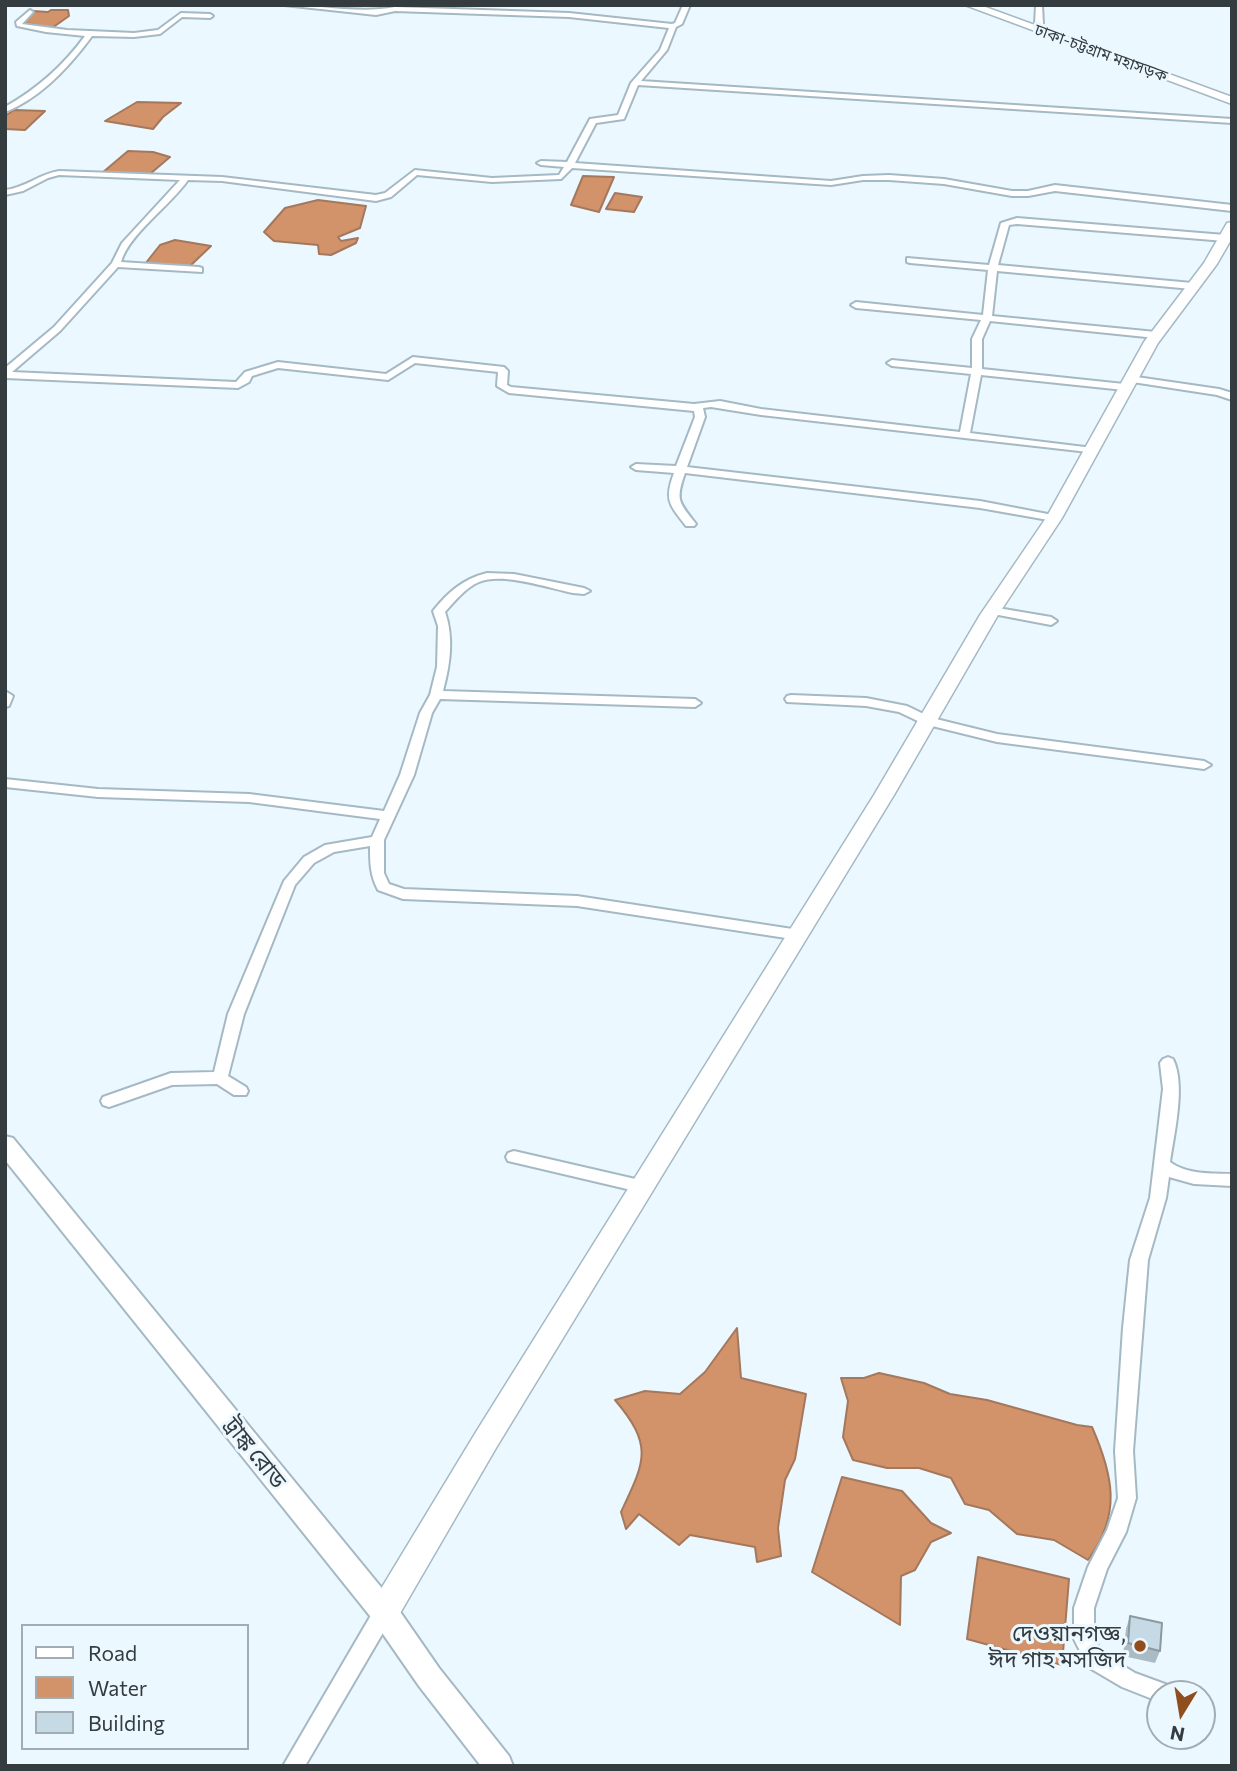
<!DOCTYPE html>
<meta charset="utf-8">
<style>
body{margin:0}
#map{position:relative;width:1237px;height:1771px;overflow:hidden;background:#ecf8ff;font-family:Commissioner,sans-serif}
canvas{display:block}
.frame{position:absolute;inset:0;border:7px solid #343c40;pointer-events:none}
.legend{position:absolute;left:21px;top:1624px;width:228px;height:126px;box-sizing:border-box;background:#ecf8ff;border:2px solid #a2adb3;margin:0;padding:9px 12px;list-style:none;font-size:21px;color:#343c40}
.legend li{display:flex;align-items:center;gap:14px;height:35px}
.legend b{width:35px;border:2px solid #a2adb3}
.north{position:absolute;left:1146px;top:1680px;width:70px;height:70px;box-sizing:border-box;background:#ecf8ff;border:2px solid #a2adb3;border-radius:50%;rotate:191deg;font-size:19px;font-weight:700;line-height:28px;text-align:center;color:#343c40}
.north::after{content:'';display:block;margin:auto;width:24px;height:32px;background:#904e1d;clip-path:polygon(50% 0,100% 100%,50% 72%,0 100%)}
</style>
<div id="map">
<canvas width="1237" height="1771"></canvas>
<div class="frame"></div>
<ul class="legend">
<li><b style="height:9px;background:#fff"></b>Road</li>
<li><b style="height:19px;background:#d2926a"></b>Water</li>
<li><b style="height:19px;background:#c6dae5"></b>Building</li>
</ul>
<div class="north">N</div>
</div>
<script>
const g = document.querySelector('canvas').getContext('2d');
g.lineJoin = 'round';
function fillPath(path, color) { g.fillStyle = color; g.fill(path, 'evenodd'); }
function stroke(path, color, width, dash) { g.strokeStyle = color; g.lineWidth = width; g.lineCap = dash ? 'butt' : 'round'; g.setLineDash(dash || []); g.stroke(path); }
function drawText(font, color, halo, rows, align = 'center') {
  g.font = font + ' Commissioner,"Noto Sans Bengali",sans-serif'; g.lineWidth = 6; g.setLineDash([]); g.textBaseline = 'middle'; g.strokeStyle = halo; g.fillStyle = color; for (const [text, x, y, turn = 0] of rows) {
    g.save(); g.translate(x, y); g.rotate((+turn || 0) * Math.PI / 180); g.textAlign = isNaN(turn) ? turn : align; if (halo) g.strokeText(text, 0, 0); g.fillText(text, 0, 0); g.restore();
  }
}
const water = new Path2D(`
 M51 10H68L69 16 52 28 21 22 33 11 48 12Z
 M137 102 181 103 163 117 153 129 105 121Z
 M14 110 45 111 25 130 5 129V116Z
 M128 151 153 152 170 157 150 174 102 173Z
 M583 176 614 177 599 212 571 205Z
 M615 193 642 197 634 212 606 209Z
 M318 200 366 206 360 228 338 237 341 241 358 238 356 243 331 255 319 254 318 245 274 241 264 232 285 208Z
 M175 240 211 246 189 267 145 264 160 245Z
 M737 1328 741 1378 806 1394 795 1459 785 1480 778 1528 781 1556 757 1562 755 1547 690 1535 679 1545 639 1514 626 1529 621 1512C645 1461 654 1446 615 1400L645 1391 680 1394 705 1372Z
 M879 1373 924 1383 950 1394 987 1400 1077 1425 1092 1427C1113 1475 1122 1514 1088 1560L1054 1540 1017 1534 989 1510 965 1504 951 1478 919 1468H887L853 1460 843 1437 848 1401 841 1378H864Z
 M842 1477 902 1491 931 1523 951 1533 931 1542 915 1570 901 1576 900 1625 812 1572Z
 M978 1557 1069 1579 1062 1665 967 1639Z`);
fillPath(water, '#d2926a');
stroke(water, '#a3785d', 2);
const minor = new Path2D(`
 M284 5C320 5 359 14 395 7L569 13 672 24 675 23 683 5H690L682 24 676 27 667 50 641 81 1232 119V123L638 85 624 119 596 123 575 163 831 181 863 176 889 175 944 179 1012 191H1028L1055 185 1232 205V211L1055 191 1028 196H1012L944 184 889 180H863L831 185 572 168 561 179 492 182 417 175 391 197 376 201 222 181 188 180C171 205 128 235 121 262L199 267 202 268V272L118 267 60 331 12 372 236 382 245 372 278 362 386 374 413 357 504 367 508 371 507 385 511 387 694 404 720 401 761 409 960 432 971 374 892 366 887 363 892 360 972 368V339L981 320 856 308 851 305 856 302 983 315 988 270 910 263 907 262V258L989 265 1001 223 1017 218 1225 235 1229 238 1225 241 1017 224 1009 225 998 265 1192 283 1197 286 1192 289 997 271 992 316 1156 332 1161 335 1156 338 990 321 982 339V369L1124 384 1129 387 1124 390 981 375 970 433 1093 448 1097 449V453L761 415 711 407 703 408 705 417 687 467 980 501 1058 516V520L1054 521 980 508 685 473C675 501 679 502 696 524L694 526H686C669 504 664 500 674 473L636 470 631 467 636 464 676 466 695 417 694 411 509 393 497 386 498 372 415 363 388 380 278 368 252 376 249 382 238 388 5 378V368L54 327 112 263 122 243 180 180 59 175 48 178 23 191 5 195V190C25 188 39 174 59 171L222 177 376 195 385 193 415 170 492 178 559 175 564 167 541 165 537 163 541 161 567 162 590 119 618 115 631 83 660 50 669 28 569 17 395 11 376 15Z
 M1036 5H1042L1043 24 1039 26 1035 24Z
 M30 10 33 12 22 24 67 30 134 33 158 30 181 13 210 14 213 16 210 18 182 17 160 34 134 37 92 36C70 66 41 98 5 112V107C37 89 64 65 85 36L46 32 17 26 16 22Z
 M1130 376 1219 389 1232 393V400L1217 395 1126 381V377Z
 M487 573 514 574 584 588 590 591 584 594 573 593C548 588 503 572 479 582 465 588 455 601 445 612 454 638 450 665 443 691L695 699 701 703 695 707 440 699 432 713 414 775 384 840V873L389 884 404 889 577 896 799 930 804 932 806 935 804 938 799 940 577 906 403 899 378 890C370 875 370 863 370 846L334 852 314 863 295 885 244 1014 228 1076 246 1087 248 1091 246 1095H234L217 1084 172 1085 109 1107 103 1105 101 1101 103 1097 171 1073 214 1072 228 1014 284 881 304 857 325 845 372 837 380 819 249 802 98 797 5 787V779L98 789 249 794 384 811 400 775 420 713 430 695 437 667 438 626 433 611C448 592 463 579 487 573Z
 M992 607 1051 617 1057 621 1051 625 988 613V609Z
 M5 691 13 696 9 706 5 707Z
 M791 695 866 698 907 706 932 718 997 734 1204 761 1211 765 1204 769 997 742 924 724 899 712 866 706 787 702 785 699 787 696Z
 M1168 1057 1173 1059C1186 1085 1174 1134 1170 1162 1188 1175 1211 1173 1232 1174V1186L1194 1184 1169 1177 1166 1198 1148 1260 1133 1451 1136 1498 1126 1532 1107 1569 1094 1608V1638L1102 1653 1135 1673 1173 1687 1176 1694H1160V1702L1122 1687 1088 1667 1074 1639V1608L1088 1567 1107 1530 1118 1498 1115 1451 1123 1328 1130 1260 1150 1198 1163 1089 1160 1063 1163 1059Z
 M514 1151 644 1181 650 1183 652 1187 650 1191 644 1193 508 1161 506 1157 508 1153Z
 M384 1603 391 1605 394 1612 391 1619 305 1766H283L377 1605Z`);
const major = new Path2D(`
 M5 1136 13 1138 394 1603 439 1668 509 1756 513 1766H481L419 1686 374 1621 5 1160Z`);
const highway = new Path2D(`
 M965 5H980L1232 97V104Z
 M1232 222V238L1217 264 1158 343 1062 518 998 615 894 795 496 1448 395 1622 384 1626 373 1622 369 1612 373 1602 476 1432 874 795 980 615 1046 518 1144 342 1204 263 1227 223Z`);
stroke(minor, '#a5b9c4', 4);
stroke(major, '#a5b9c4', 4);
stroke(highway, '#a5b9c4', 3);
fillPath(minor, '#fff');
fillPath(major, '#fff');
fillPath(highway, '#fff');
fillPath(new Path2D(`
 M1130 1616 1160 1651 1155 1663 1123 1656 1126 1629Z`), '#aabbc5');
const building = new Path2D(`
 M1130 1616 1162 1623 1160 1651 1128 1643Z`);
fillPath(building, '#c6dae5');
stroke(building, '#8b99a0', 2);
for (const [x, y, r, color] of [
 [1140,1646,7,"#904e1d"]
]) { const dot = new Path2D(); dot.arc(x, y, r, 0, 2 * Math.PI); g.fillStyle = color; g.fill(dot); stroke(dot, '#ecf8ff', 2.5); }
drawText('16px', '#343c40', '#ecf8ff', [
 ["ঢাকা-চট্টগ্রাম মহাসড়ক",1101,53,20]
]);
drawText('23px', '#343c40', '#ecf8ff', [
 ["ট্রাঙ্ক রোড",255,1453,51]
]);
drawText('23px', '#343c40', '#ecf8ff', [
 ["দেওয়ানগজ্ঞ,",1126,1633],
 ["ঈদ গাহ মসজিদ",1126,1659]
], 'right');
</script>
